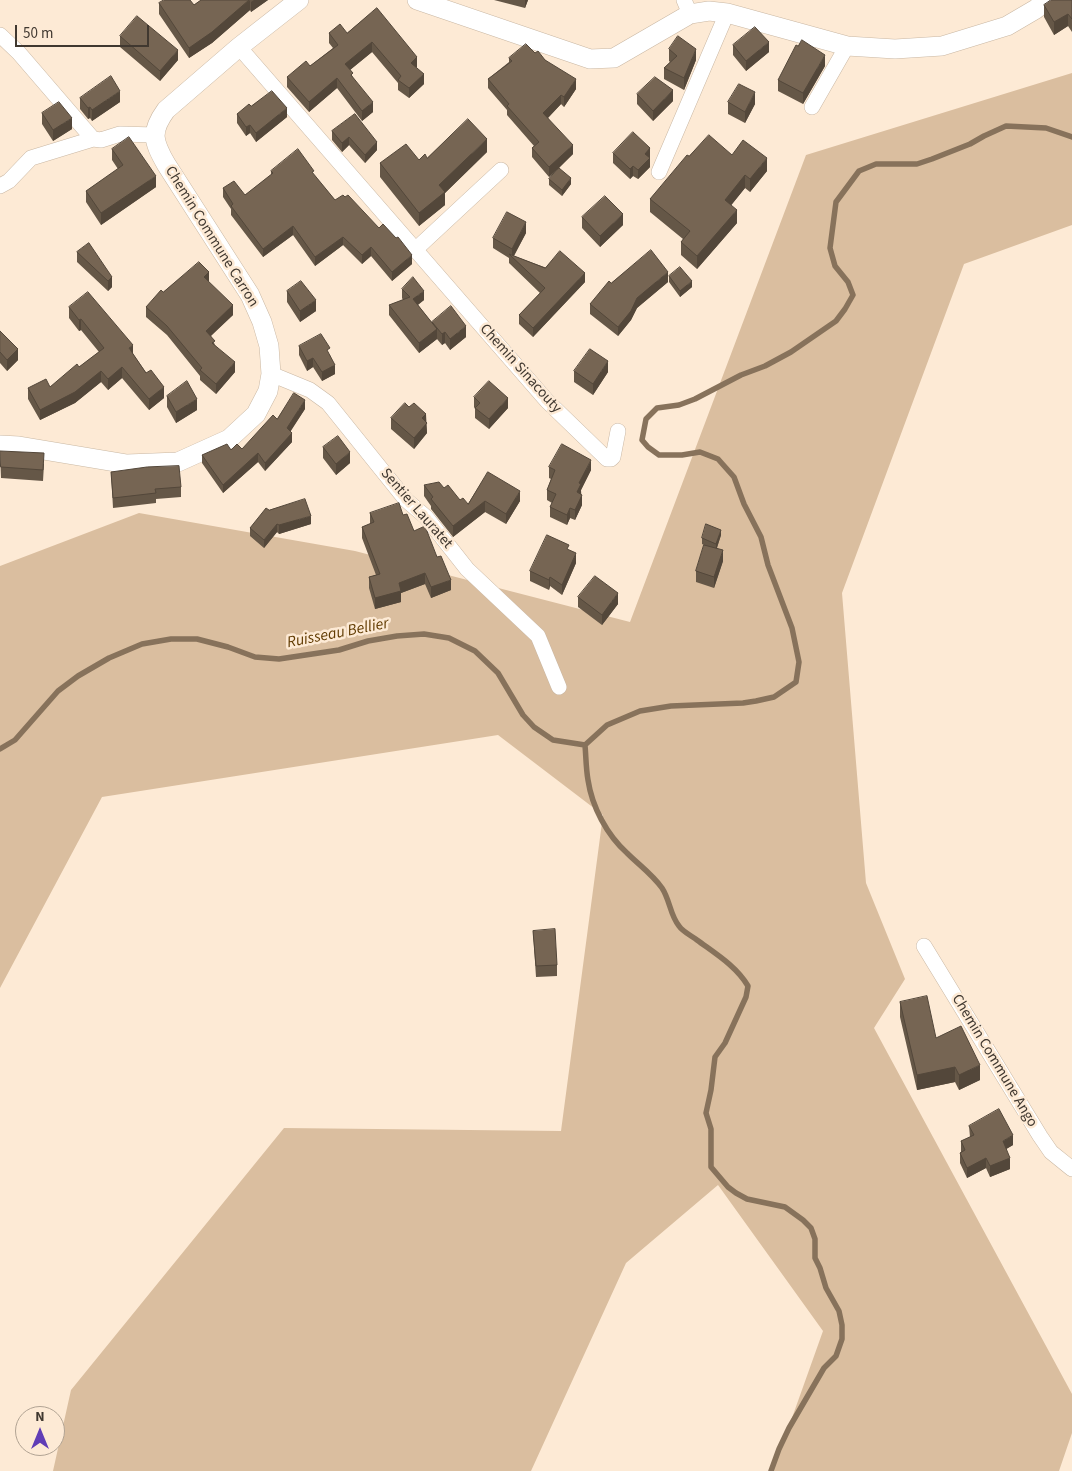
<!DOCTYPE html>
<style>
body{margin:0}
#map{position:relative;width:1072px;height:1471px;overflow:hidden;background:#fdead5;font-family:"Source Sans 3",sans-serif}
canvas{display:block}
.north{position:absolute;left:15px;top:1406px;width:50px;height:50px;box-sizing:border-box;background:#fdead5;border:1px solid #b1a393;border-radius:50%;rotate:0deg;font-size:14px;font-weight:700;line-height:20px;text-align:center;color:#403830}
.north::after{content:'';display:block;margin:auto;width:18px;height:22px;background:#613db6;clip-path:polygon(50% 0,100% 100%,50% 72%,0 100%)}
.scale{position:absolute;left:15px;top:25px;width:134px;height:22px;box-sizing:border-box;border:2px solid #403830;border-top:0;padding-left:6px;font-size:15px;line-height:18px;white-space:nowrap;color:#403830;-webkit-text-stroke:4px #fdead5;paint-order:stroke}
</style>
<div id="map">
<canvas width="1072" height="1471"></canvas>
<div class="north">N</div>
<div class="scale">50 m</div>
</div>
<script>
const g = document.querySelector('canvas').getContext('2d');
g.lineJoin = 'round';
function fillPath(path, color) { g.fillStyle = color; g.fill(path, 'evenodd'); }
function stroke(path, color, width, dash) { g.strokeStyle = color; g.lineWidth = width; g.lineCap = dash ? 'butt' : 'round'; g.setLineDash(dash || []); g.stroke(path); }
function drawText(font, color, halo, rows, align = 'center') {
  g.font = font + ' "Source Sans 3",sans-serif'; g.lineWidth = 5; g.setLineDash([]); g.textBaseline = 'middle'; g.strokeStyle = halo; g.fillStyle = color; for (const [text, x, y, turn = 0] of rows) {
    g.save(); g.translate(x, y); g.rotate((+turn || 0) * Math.PI / 180); g.textAlign = isNaN(turn) ? turn : align; if (halo) g.strokeText(text, 0, 0); g.fillText(text, 0, 0); g.restore();
  }
}
fillPath(new Path2D(`
 M1072 73V225L964 264 842 593 866 883 905 979 874 1028 1072 1394V1433L1059 1471H773L823 1331 718 1185 626 1263 531 1471H53L71 1390 284 1128 561 1131 603 815 498 735 102 797 0 988V566L139 513 355 551 630 622 806 155Z`), '#dabe9f');
stroke(new Path2D(`
 M0 749 15 740 58 691 78 676 109 658 142 644 171 639H197L228 647 255 657 279 659 339 650 368 641 397 636 424 634 449 638 475 651 498 673 523 715 534 727 553 740 585 745
 M771 1471 779 1449 789 1428 824 1368 836 1356 842 1339V1325L839 1311 826 1288 820 1268 815 1258V1239L811 1228 803 1220 785 1207 747 1199 736 1193 728 1187 711 1167V1129L706 1113 711 1090 715 1057 725 1043 746 997 748 986C736 966 716 954 697 940 692 936 683 932 679 926 670 915 670 900 662 888 652 874 639 865 627 853 607 835 592 807 588 780 586 769 586 757 585 745L607 725 640 711 671 706 743 703 756 701 774 697 796 682 799 662 792 628 768 565 761 537 744 504 734 477 718 459 700 452 682 455H659L648 447 642 440 646 419 657 408 679 405 695 399 741 375 765 366 791 352 836 321 845 309 853 295 848 282 835 266 830 248 836 202 859 171 876 164H917L932 159 970 144 984 136 1006 126 1046 128 1072 137`), '#87725b', 5.5);
const minor = new Path2D(`
 M684 0 690 14
 M0 35 19 53 93 139
 M239 47 547 401 607 459H611L613 457 618 431
 M812 107 847 46
 M659 172 727 13
 M0 186 9 181 31 158 93 139 101 140 120 134 155 135
 M416 249 501 170
 M271 374 310 390 328 403 406 500 426 517 467 569 538 636 559 687
 M924 946 1040 1136 1051 1152 1072 1169`);
const tertiary = new Path2D(`
 M417 0 590 59 614 58 690 14 709 11 727 13 847 46 895 49 942 46 1007 26 1036 9 1046 0
 M0 445 19 446 127 464 178 462 229 439 256 414 268 391 271 374 269 346 262 322 250 295 166 164C153 141 150 132 166 110L239 47 299 0`);
stroke(minor, '#c9b7a3', 16);
stroke(tertiary, '#c9b7a3', 20);
stroke(minor, '#fff', 15);
stroke(tertiary, '#fff', 19);
fillPath(new Path2D(`
 M201 0H268L251 12 250 10 212 43 189 58 159 14V3L194 5Z
 M494 0H528L525 8Z
 M1072 0V32L1068 26 1054 35 1044 17V5Z
 M377 8 417 67 416 68 424 84 409 98 398 90V83L372 52 350 70 353 78 373 112 362 121 337 88 309 112 287 87V77L310 66 333 48 329 43V33H347Z
 M120 36 178 60 160 81 120 47Z
 M733 45 769 52 746 71 733 55Z
 M669 49 696 60 684 90 664 79V68L670 62 669 61Z
 M535 53 545 60 576 89 564 107 561 104 548 118 573 154 559 168 571 184 562 196 549 185V179L558 169 549 177 532 157V148L534 146 507 115V110L488 88V79L509 62V58Z
 M825 66 803 104 778 91V80Z
 M637 94 673 101 653 121 637 104Z
 M80 98 120 102 92 121 90 118 88 119 80 109Z
 M728 102 755 104 745 123 728 114Z
 M251 106 287 117 256 142 250 133 246 136 237 123V114Z
 M42 113 72 129 53 141 42 124Z
 M355 114 377 150 365 163 349 145 342 152 332 140V131Z
 M650 148V167L638 179 633 176 630 179 613 163V153Z
 M112 149 156 187 101 225 86 202V191L118 169 112 160Z
 M487 152 445 193V205L419 226 380 177V163L419 160 427 158Z
 M732 155 767 171 750 192 745 188 731 205 737 223 697 269 681 255V242L683 239 650 212V199L689 156Z
 M271 171 314 175 335 200 412 264 392 281 371 256 362 264 343 245 315 266 293 235 263 257 231 215V209L223 197V188L245 195 271 175Z
 M582 217 623 225 600 247 582 228Z
 M526 233 514 256 585 282 533 337 519 324V315L540 293 509 263V258L493 248V238Z
 M89 243 112 287 108 291 77 262V252Z
 M669 276 692 287 680 297 669 282Z
 M209 282 233 315 211 336 215 345 235 372 216 394 200 380V376L167 335 146 317V307L163 292Z
 M668 282 637 308 631 320 618 336 590 314V304L611 283Z
 M402 289 424 300 418 305 432 323V322L466 337 450 350 445 343 442 345 437 339 419 353 389 315V305L403 300 402 298Z
 M287 291 316 311 300 322 287 302Z
 M69 307 133 354 164 398 149 410 122 378 108 390 101 382 75 403 40 420 28 399V388L50 387 79 367 99 352 81 330 79 331 69 318Z
 M0 331 18 360 7 371 0 363Z
 M299 346 330 355 335 374 322 381 313 367 307 371 299 355Z
 M574 371 608 372 593 395 574 382Z
 M167 396 197 410 176 423 167 407Z
 M474 397 508 408 489 429 475 418V409L474 407Z
 M409 407 426 422 427 433 414 449 391 429V418Z
 M305 409 290 431 292 442 265 471 258 462 223 493 202 463V455L242 449 277 419Z
 M323 447 350 463 336 475 323 458Z
 M0 451 44 464 43 481 1 478Z
 M549 467 591 470 581 490 582 505 575 520 570 518 567 525 550 517V507L552 503 547 500V490L551 479 549 478Z
 M111 472 181 487V497L156 499V503L113 508Z
 M488 472 520 501 506 524 485 512 453 537 431 509V506L424 496V485L444 488 460 500 468 504Z
 M269 510 311 524 279 534 277 532 264 548 250 536V528Z
 M370 513 403 515 414 531 437 557 451 590 431 598 425 584 401 593V602L375 609 369 588V577L376 575 362 538V527L370 524Z
 M721 535 717 548 723 561 714 588 696 582V571L704 545 702 544V538Z
 M569 550 576 563 562 595 550 586 549 590 530 581V571Z
 M578 597 618 604 602 625 578 607Z
 M533 931 557 965V976L536 977Z
 M900 1002 936 1038 980 1080 959 1090 955 1082 917 1090 900 1017Z
 M969 1126 1013 1145 1006 1149 1010 1169 990 1177 986 1168 967 1178 960 1163V1153L961 1152V1141L970 1137Z`), '#655747');
fillPath(new Path2D(`
 M250 0V10L212 43 189 58V48Z
 M254 0H268L251 12V2Z
 M525 0H528L525 8Z
 M1068 14V26L1054 35V22Z
 M372 42V52L345 74V64Z
 M769 42V52L746 71V61Z
 M696 49V60L684 90V78Z
 M178 50V60L160 81V71Z
 M825 55V66L803 104V93Z
 M417 57V67L411 73V63Z
 M424 74V84L409 98V88Z
 M337 78V88L309 112V102Z
 M576 79V89L564 107V97Z
 M673 90V101L653 121V111Z
 M120 91V102L92 121V110Z
 M755 92V104L745 123V112Z
 M561 95V104L543 123V113Z
 M373 102V112L362 121V111Z
 M90 107V118L88 119V108Z
 M287 108V117L256 142V133Z
 M72 118V129L53 141V130Z
 M250 125V133L246 136V127Z
 M349 137V145L342 152V143Z
 M487 139V152L445 193V205L419 226V213L439 185Z
 M377 142V150L365 163V155Z
 M573 145V154L549 177V167Z
 M650 148V167L638 179V170L645 154Z
 M767 158V171L750 192V179Z
 M633 166V176L630 179V169Z
 M745 175V188L725 213V200Z
 M156 176V187L101 225V213Z
 M571 178V184L562 196V190Z
 M737 210V223L697 269V256Z
 M623 214V225L600 247V236Z
 M526 222V233L513 257 512 256V249Z
 M293 226V235L263 257V249Z
 M343 237V245L315 266V257Z
 M371 247V256L362 264V255Z
 M412 255V264L392 281V272Z
 M209 272V282L204 277Z
 M668 272V282L637 308 631 320 618 336V327L637 298Z
 M585 273V282L533 337V328Z
 M112 277V287L108 291V281Z
 M692 281V287L680 297V291Z
 M424 291V300L413 308V299Z
 M316 300V311L300 322V311Z
 M233 305V315L206 340V331Z
 M81 319V330L79 331V320Z
 M466 326V337L450 350V339Z
 M437 329V339L419 353V343Z
 M445 332V343L442 345V334Z
 M133 345V355L129 348Z
 M18 349V360L7 371V360Z
 M313 358V367L307 371V361Z
 M608 361V372L593 395V384Z
 M235 362V372L216 394V384Z
 M335 365V374L322 381V372Z
 M122 367V378L108 390V379Z
 M101 371V382L75 403 40 420V410Z
 M164 387V398L149 410V399Z
 M508 398V408L489 429V419Z
 M197 399V410L176 423V412Z
 M305 400V409L287 437V428Z
 M426 414 427 433 414 449V438L422 418Z
 M292 433V442L265 471V463Z
 M350 452V463L336 475V464Z
 M258 453V462L223 493V485Z
 M591 460V470L581 490V494L577 492 579 483Z
 M520 491V501L506 524V514Z
 M582 495V505L575 520V510Z
 M485 501V512L453 537V526Z
 M570 508V518L567 525V515Z
 M311 516V524L279 534V525Z
 M277 524V532L264 548V540Z
 M721 530V535L716 550V544Z
 M723 550V561L714 588V577Z
 M576 553V563L562 595V585Z
 M425 573V584L401 593V602L375 609V598L399 583Z
 M550 577V586L549 590V580Z
 M451 580V590L431 598V587Z
 M618 593V604L602 625V615Z
 M980 1065V1080L959 1090V1075Z
 M955 1067V1082L917 1090V1075Z
 M1013 1135V1145L1003 1151V1141Z
 M986 1158V1168L967 1178V1168Z
 M1010 1158V1169L990 1177V1166Z`), '#53473a');
const building = new Path2D(`
 M164 0H190L194 5 201 0H249L212 32 189 48 159 3Z
 M1051 0H1072V19L1068 14 1054 22 1044 5Z
 M377 8 417 57 411 63 424 74 409 88 398 80 401 76 372 42 345 64 353 73 351 75 373 102 362 111 337 78 309 102 287 77 306 61 310 66 338 45 329 33 340 24 347 33Z
 M137 16 178 50 160 71 120 36Z
 M755 27 769 42 746 61 733 45Z
 M678 36 696 49 684 78 664 68 677 56 669 49Z
 M802 40 825 55 803 93 778 80 796 45 798 46Z
 M526 44 535 53 538 51 545 60 576 79 564 97 561 95 543 113 573 145 549 167 532 148 539 142 507 106 509 104 488 79 512 61 509 58Z
 M111 76 120 91 92 110 90 107 88 108 80 98Z
 M655 77 673 90 653 111 637 94Z
 M739 84 755 92 745 112 728 102Z
 M272 91 287 108 256 133 250 125 246 127 237 114 249 104 251 106Z
 M59 102 72 118 53 130 42 113Z
 M355 114 377 142 365 155 349 137 342 143 332 131Z
 M468 119 487 139 439 185 445 192 419 213 380 163 406 144 419 160 425 154 427 158Z
 M633 132 650 148 645 154 650 158 638 170 633 166 630 169 613 153Z
 M709 135 732 155 743 140 767 158 750 179 745 175 725 200 737 210 697 256 681 242 690 231 650 199 687 155 689 156Z
 M129 137 156 176 101 213 86 191 123 165 112 149Z
 M298 149 314 171 312 172 335 200 343 195 345 197 348 195 379 228 383 224 396 238 398 237 412 255 392 272 371 247 362 255 343 237 315 257 293 226 263 249 231 206 233 204 223 188 234 181 245 195 273 173 271 171Z
 M559 168 571 178 562 190 549 179Z
 M605 196 623 214 600 236 582 217Z
 M507 212 526 222 512 249 493 238Z
 M89 243 112 277 108 281 77 252Z
 M651 250 668 272 637 298 631 311 618 327 590 304 609 281 611 283Z
 M560 251 585 273 533 328 519 315 545 288 509 254 545 268Z
 M199 262 209 272 204 277 233 305 206 331 215 341 212 343 235 362 216 384 200 370 202 368 167 326 146 307 161 290 163 292Z
 M680 267 692 281 680 291 669 276Z
 M413 277 424 291 413 299 437 329 419 343 389 305 410 297 402 289Z
 M301 281 316 300 300 311 287 291Z
 M88 292 133 345 129 348 146 373 151 370 164 387 149 399 122 367 108 379 101 371 75 392 40 410 28 388 46 379 50 387 77 364 79 367 104 348 81 319 79 320 69 307Z
 M451 306 466 326 450 339 445 332 442 334 432 322Z
 M0 331 18 349 7 360 0 352Z
 M321 334 330 348 327 350 335 365 322 372 313 358 307 361 299 346Z
 M590 349 608 361 593 384 574 371Z
 M187 381 197 399 176 412 167 396Z
 M489 381 508 398 489 419 475 408 480 403 474 397Z
 M294 393 305 400 287 428 292 433 265 463 258 453 223 485 202 455 227 444 231 450 237 444 242 449 273 415 277 419Z
 M405 403 409 407 414 403 426 414 422 418 427 423 414 438 391 418Z
 M338 436 350 452 336 464 323 447Z
 M562 444 591 460 579 483 581 484 577 492 582 495 575 510 570 508 567 515 550 507 556 494 547 490 555 470 549 467Z
 M0 451 44 453 43 470 1 467Z
 M179 466 181 487 155 489 156 493 113 498 111 472 147 467Z
 M488 472 520 491 506 514 485 501 453 526 431 499 433 497 424 485 439 482 444 488 448 485 460 500 463 498 468 504Z
 M305 499 311 516 279 525 277 524 264 540 250 528 266 508 269 510Z
 M399 503 403 515 407 514 414 531 425 526 437 557 441 556 451 580 431 587 425 573 399 583 401 591 375 598 369 577 380 574 362 527 374 522 370 513Z
 M706 524 721 530 716 544 702 538Z
 M547 535 569 545 567 549 576 553 562 585 550 577 549 580 530 571Z
 M704 545 723 550 714 577 696 571Z
 M595 576 618 593 602 615 578 597Z
 M555 929 557 965 536 966 533 931Z
 M927 996 936 1038 961 1026 980 1065 959 1075 955 1067 917 1075 900 1002Z
 M999 1109 1013 1135 1003 1141 1010 1158 990 1166 986 1158 967 1168 960 1153 965 1150 961 1141 974 1135 969 1126Z`);
fillPath(building, '#766553');
stroke(building, '#53473a', 1);
drawText('15px', '#403830', '#fdead5', [
 ["Chemin Commune Carron",211,237,58],
 ["Chemin Sinacouty",520,369,48],
 ["Sentier Lauratet",416,509,49],
 ["Chemin Commune Ango",994,1061,59]
]);
drawText('italic 16px', '#613b02', '#fdead5', [
 ["Ruisseau Bellier",338,634,-11]
]);
</script>
